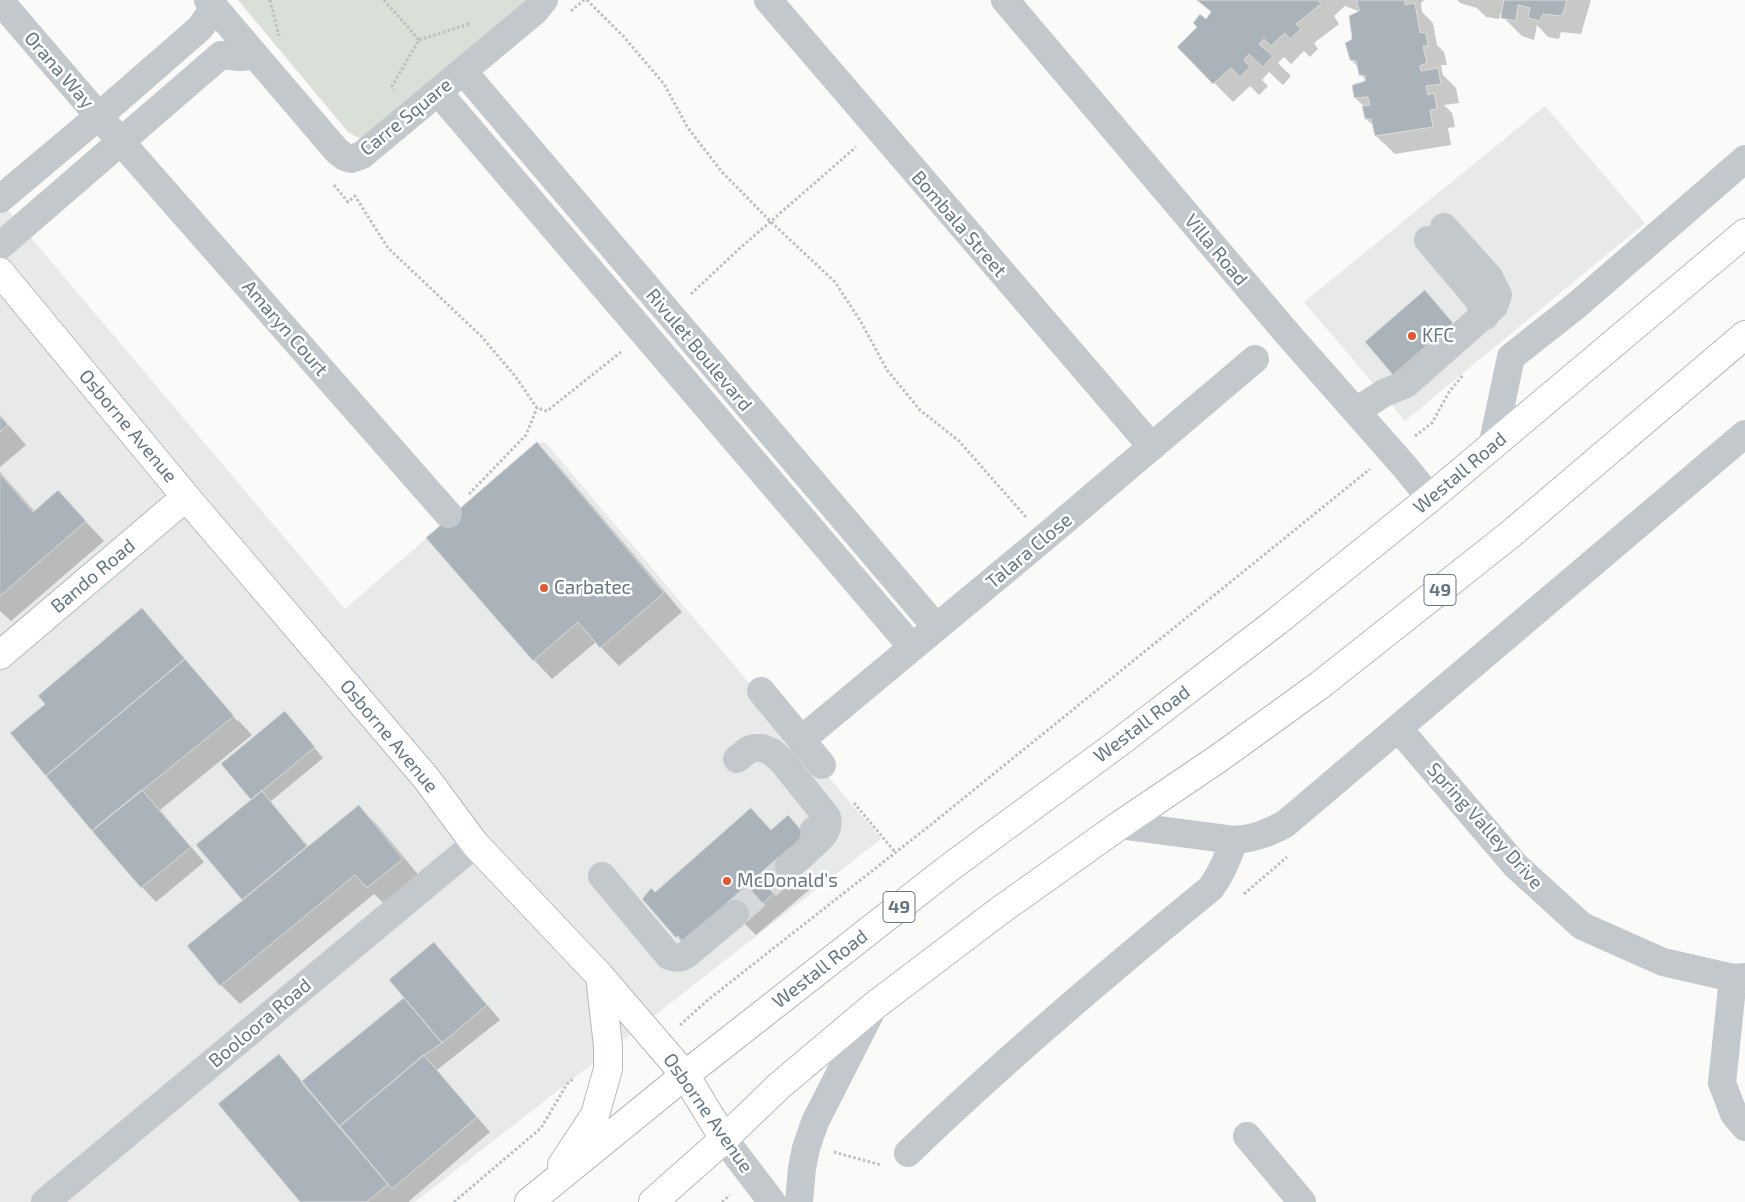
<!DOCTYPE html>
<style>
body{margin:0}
canvas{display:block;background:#fafaf8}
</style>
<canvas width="1745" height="1202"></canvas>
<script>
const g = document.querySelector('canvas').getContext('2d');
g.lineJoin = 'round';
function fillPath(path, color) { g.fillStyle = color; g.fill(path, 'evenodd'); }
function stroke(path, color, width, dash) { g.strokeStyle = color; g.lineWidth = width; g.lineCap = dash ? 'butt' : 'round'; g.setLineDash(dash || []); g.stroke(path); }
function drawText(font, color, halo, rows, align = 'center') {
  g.font = font + ' "Exo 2",sans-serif'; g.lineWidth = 5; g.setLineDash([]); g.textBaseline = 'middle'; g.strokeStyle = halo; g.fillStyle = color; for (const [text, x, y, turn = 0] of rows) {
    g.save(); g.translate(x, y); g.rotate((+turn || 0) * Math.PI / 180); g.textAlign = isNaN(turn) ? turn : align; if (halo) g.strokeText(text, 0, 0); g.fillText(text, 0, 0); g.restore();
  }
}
fillPath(new Path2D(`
 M1545 106 1645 223 1405 421 1304 302Z
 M0 201 345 609 537 442 546 443 881 839 415 1202H0Z`), '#e8e9e9');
fillPath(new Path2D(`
 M238 0H533L368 143 348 132Z`), '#dadfd7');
fillPath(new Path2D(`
 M1199 0H1424L1421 3 1422 12 1433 23 1437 45 1444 52 1447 65H1441L1443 75 1456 88 1459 103 1444 105 1452 113 1455 127 1448 128 1451 145 1395 154 1376 136 1374 126 1366 119 1365 107 1355 98 1367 81 1360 74 1358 67 1351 60 1353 40 1361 12 1345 6 1334 16 1339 24 1314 43 1318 49 1310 57 1304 51 1291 64 1284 57 1278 63 1291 76 1283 85 1269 72 1262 80 1268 86 1259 95 1250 86 1233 102 1179 47 1212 13Z
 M1457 0H1591L1581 34 1561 32 1559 39 1548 37 1537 25 1534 40 1522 36 1503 17V15L1500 14 1499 19 1486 17 1477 8 1460 3Z
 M1434 301 1462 334 1404 384 1367 343Z
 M0 415 26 445 0 467Z
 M537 444 556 463 682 612 619 666 596 642 552 679 534 660Z
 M0 472 35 512 58 492 104 541 11 621 0 611Z
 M142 610 156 624 237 721 238 720 252 735 160 810 204 862 156 902 142 887 46 704Z
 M294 723 323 758 270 802 309 847 359 806 377 825 421 878 387 906 374 894 240 1004 221 985 245 900 198 845 253 800 223 764Z
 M751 809 772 831 794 872 809 890 756 935 744 923 691 952 643 899 655 893Z
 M434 944 448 958 500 1020 437 1070 490 1132 408 1202H302L279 1056 303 1082 406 999Z`), '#0003');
const building = new Path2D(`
 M1197 0H1318L1321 4 1296 24 1301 29 1290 39 1285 33 1271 46 1264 39 1259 44 1273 56 1263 67 1249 54 1244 60 1250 67 1240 77 1231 68 1213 84 1177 47 1197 27 1193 23 1200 14 1206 19 1211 12Z
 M1357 0H1405V5L1415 3 1420 33 1426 32 1428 46H1423L1427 63 1420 66 1421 71 1438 68 1441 84 1426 86 1428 95 1434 93 1437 109 1430 110 1433 127 1375 136 1371 119H1365L1362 106 1370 105 1368 97 1354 98 1352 85 1365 81V76L1359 75 1356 61 1350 60 1345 43 1352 39 1349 16 1359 11Z
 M1504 0H1567L1562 16 1543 14 1540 21 1528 18 1530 8 1518 5 1516 21 1501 18Z
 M1425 290 1453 323 1393 375 1365 342Z
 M0 416 8 425 0 432Z
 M537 442 664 593 600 648 578 622 533 661 426 538Z
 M0 474 33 512 58 490 86 521 0 596Z
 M142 608 185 659 46 776 10 733 45 704 38 696Z
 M185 659 234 716 92 831 46 776Z
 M285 711 315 747 251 800 221 764Z
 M142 790 191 847 141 888 92 831Z
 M262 791 307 846 242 900 196 845Z
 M359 805 403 859 367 888 355 875 220 986 187 946Z
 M751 808 771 830 788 815 802 831 796 875 741 922 686 946 678 936 676 938 642 899 651 888 655 892Z
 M434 942 487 1005 442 1043 389 980Z
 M404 998 442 1043 424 1055 339 1127 301 1082Z
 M279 1054 388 1184 367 1202H300L218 1104Z
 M424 1055 477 1117 392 1189 339 1127Z`);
fillPath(building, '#aab3b9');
stroke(building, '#dcdcda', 1);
stroke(new Path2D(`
 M735 914 789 866`), '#d5d9db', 28, [28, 14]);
const major = new Path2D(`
 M0 272 186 497 426 778 475 844 600 976 685 1075 724 1139
 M0 655 186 497
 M562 1165 595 1115 608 1069V1046L600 976
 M529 1202 685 1075 949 868 1117 744 1276 622 1430 498 1745 233
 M653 1202 724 1139 779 1086 874 1006 998 912 1120 825 1219 758 1320 685 1512 533 1745 335`);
stroke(major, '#b5babe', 30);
stroke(new Path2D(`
 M270 0 279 36
 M384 0 419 40 392 86 394 90
 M587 0 624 37 664 84 688 128 722 172 770 221 835 282 861 322 887 370 920 410 959 441 1026 517
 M571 11 584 0
 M419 40 469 24 470 26
 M334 185 348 202 355 196 388 248 481 336 515 376 537 408 547 411 621 352
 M691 294 739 249 856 147
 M1415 436 1432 423 1449 392 1463 375
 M469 494 526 435 537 408
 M854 803 895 852
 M1244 894 1287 857
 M680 1025 709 999 933 823 1370 469
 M834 1152 881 1165
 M454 1202 541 1128 567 1084 574 1078
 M722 1202 730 1195`), '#bbbfc2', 3, [2.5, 2.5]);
stroke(new Path2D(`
 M208 0 337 151 345 157 351 159 362 155 535 11 544 0
 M768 0 1152 447
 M1005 0 1286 332 1405 467 1430 498
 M0 1 121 142 448 514
 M463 71 936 627
 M438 92 912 647
 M0 199 99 116 200 28 214 8
 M1428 240 1478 299 1485 316
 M0 246 221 55 239 57 255 56
 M1356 411 1384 393 1406 384 1494 306 1498 295 1489 277 1444 227
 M1492 447 1511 357 1577 305 1745 159
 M761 691 822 765
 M1398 728 1516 866 1582 926 1663 962 1733 978 1745 977
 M801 740 1044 538 1255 359
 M737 759 748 750 754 748H762L772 752 782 761 827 817C830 831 821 838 811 847
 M1120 825 1234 840C1255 838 1266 834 1285 824L1745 434
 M789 866C800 856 817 848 814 830
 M602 876 669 956C677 959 681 958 687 954L735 914
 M1733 978 1722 1083 1734 1114 1745 1127
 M1247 1136 1302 1202
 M724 1139 772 1202
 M908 1153C1004 1060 1107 973 1211 888 1222 873 1228 858 1234 840
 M45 1202 475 844
 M799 1202 802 1168 806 1148 815 1122 874 1006`), '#c3c8cc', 28);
stroke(major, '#fff', 28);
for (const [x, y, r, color] of [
 [1412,336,5,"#e4572e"],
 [544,588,5,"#e4572e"],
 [727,881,5,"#e4572e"]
]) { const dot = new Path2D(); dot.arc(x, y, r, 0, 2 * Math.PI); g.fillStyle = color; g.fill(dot); stroke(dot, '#fff', 2); }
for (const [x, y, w] of [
 [1440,590,32],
 [899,907,32]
]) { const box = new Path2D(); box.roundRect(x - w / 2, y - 15.5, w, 31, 4); g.fillStyle = '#fff'; g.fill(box); stroke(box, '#657683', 1); }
drawText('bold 18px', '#657683', null, [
 ["49",1440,590],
 ["49",899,907]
]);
drawText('19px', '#657683', '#fff', [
 ["Orana Way",59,70,49],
 ["Carre Square",406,117,-39],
 ["Bombala Street",959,224,49],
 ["Villa Road",1216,250,50],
 ["Amaryn Court",285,328,49],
 ["Rivulet Boulevard",699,350,50],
 ["Osborne Avenue",128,426,50],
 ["Westall Road",1460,473,-40],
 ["Talara Close",1029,551,-40],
 ["Bando Road",93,576,-40],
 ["Westall Road",1142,724,-37],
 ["Osborne Avenue",389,736,50],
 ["Spring Valley Drive",1485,826,48],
 ["Westall Road",820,969,-38],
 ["Booloora Road",260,1023,-40],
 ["Osborne Avenue",708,1113,55]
]);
drawText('19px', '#657683', '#fff', [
 ["KFC",1422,336],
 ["Carbatec",554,588],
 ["McDonald's",737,881]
], 'left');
</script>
